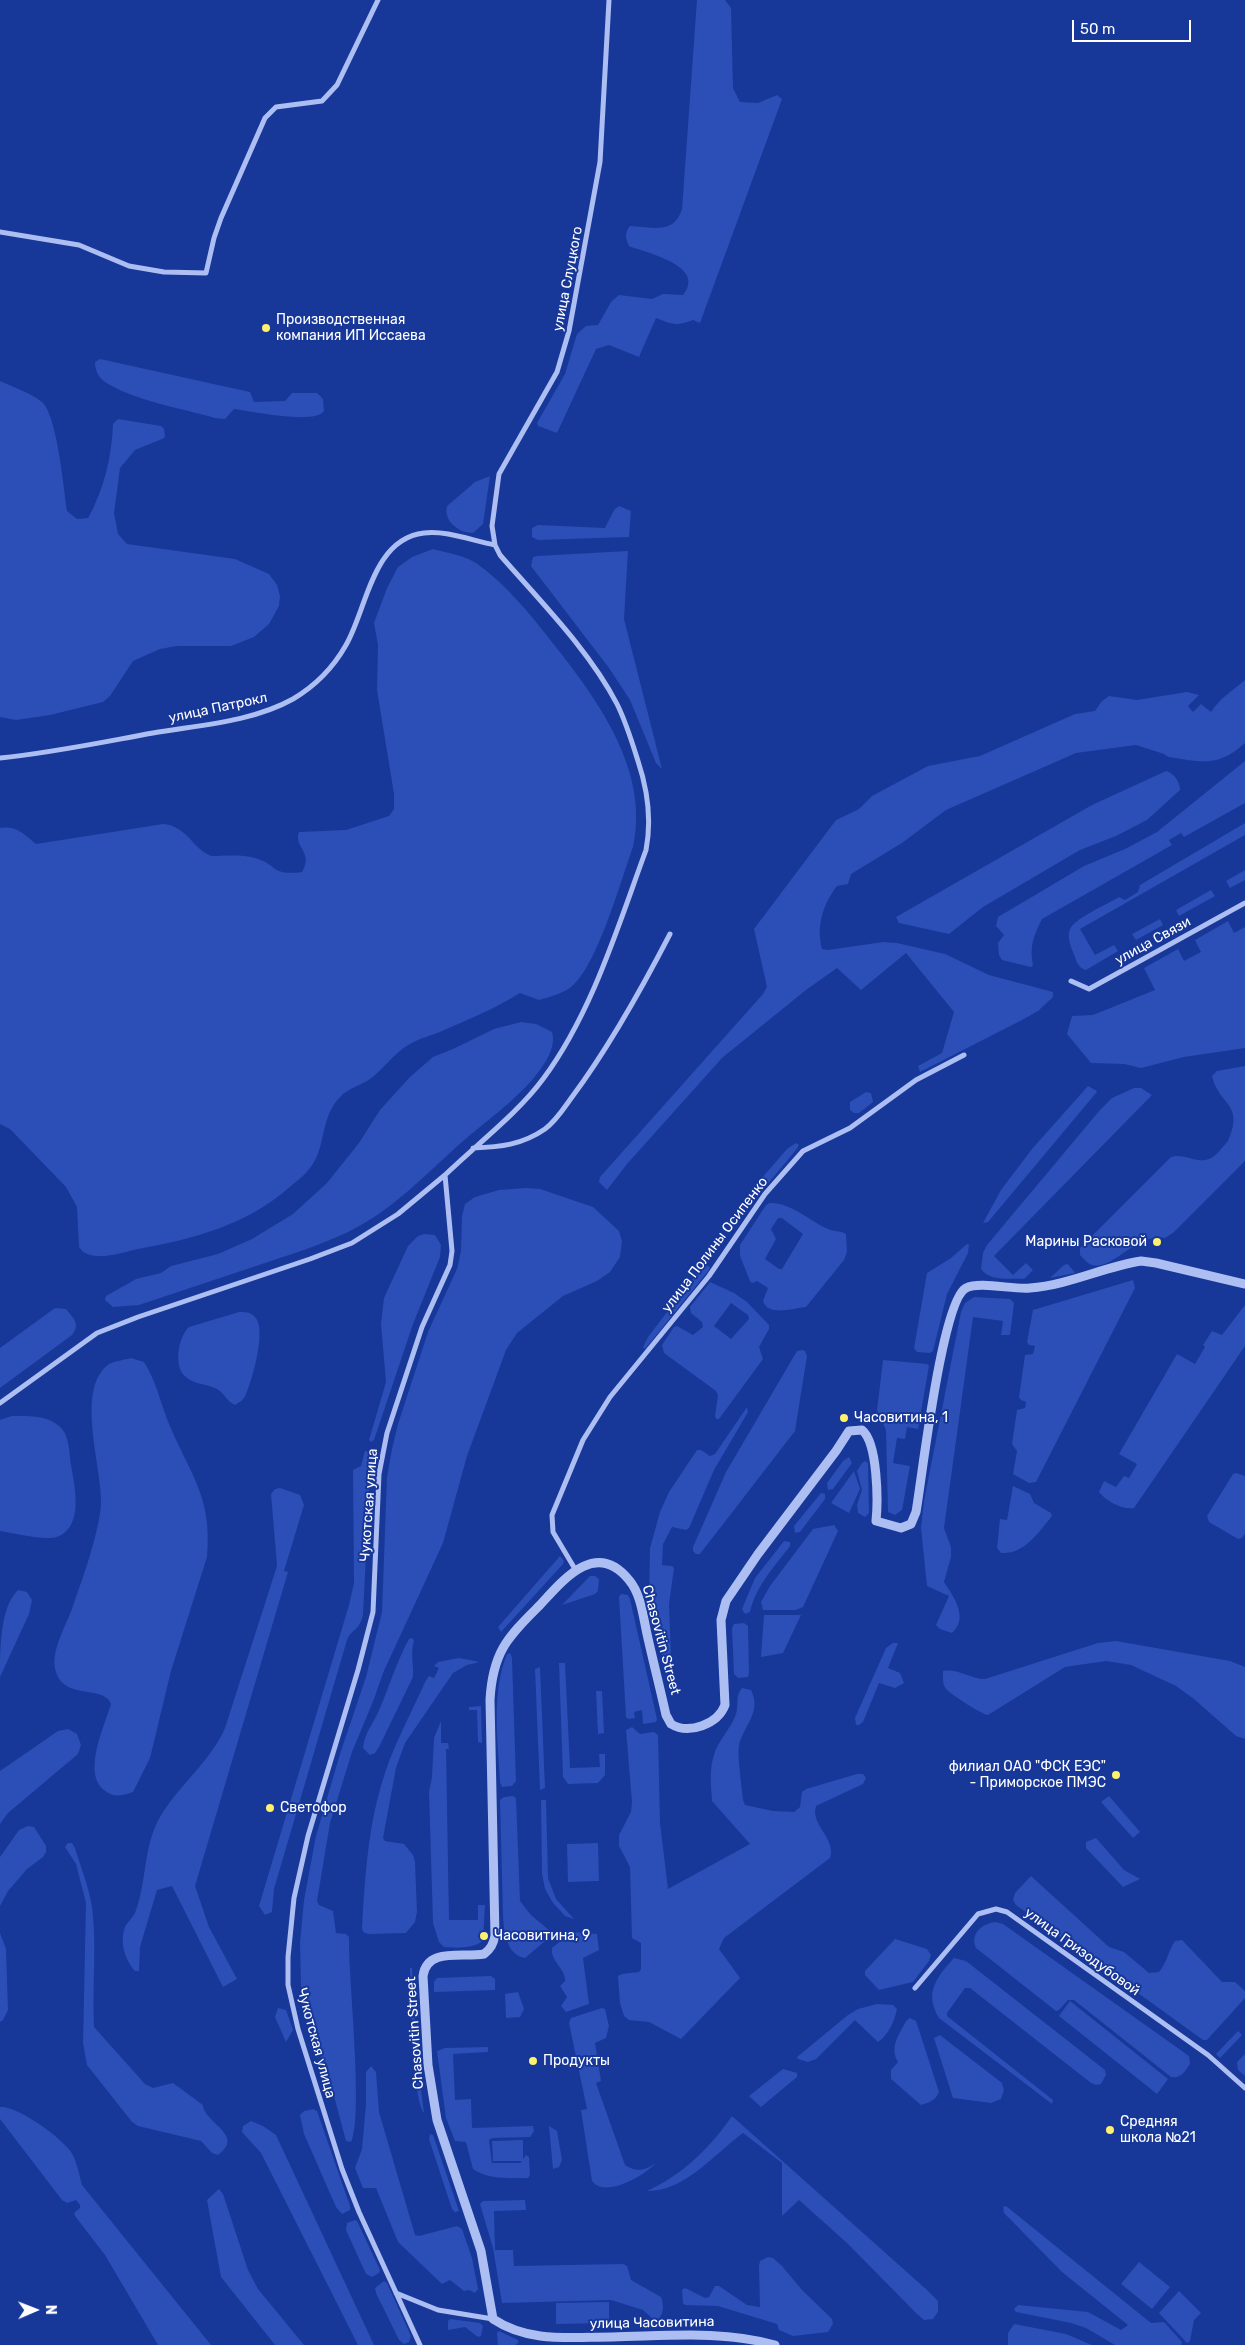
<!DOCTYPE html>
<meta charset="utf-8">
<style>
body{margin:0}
#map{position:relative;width:1245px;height:2345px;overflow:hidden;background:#173799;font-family:Rubik,sans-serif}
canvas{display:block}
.north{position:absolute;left:10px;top:2285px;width:50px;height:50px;-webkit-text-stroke:4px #173799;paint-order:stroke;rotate:89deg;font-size:14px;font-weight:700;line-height:20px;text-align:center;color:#fff}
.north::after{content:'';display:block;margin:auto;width:18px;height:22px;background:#fff;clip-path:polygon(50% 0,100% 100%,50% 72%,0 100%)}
.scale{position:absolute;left:1072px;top:20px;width:119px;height:22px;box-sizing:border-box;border:2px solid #fff;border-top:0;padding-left:6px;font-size:15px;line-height:18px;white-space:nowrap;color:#fff;-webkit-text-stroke:4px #173799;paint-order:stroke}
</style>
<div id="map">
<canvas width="1245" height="2345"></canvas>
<div class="north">N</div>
<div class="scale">50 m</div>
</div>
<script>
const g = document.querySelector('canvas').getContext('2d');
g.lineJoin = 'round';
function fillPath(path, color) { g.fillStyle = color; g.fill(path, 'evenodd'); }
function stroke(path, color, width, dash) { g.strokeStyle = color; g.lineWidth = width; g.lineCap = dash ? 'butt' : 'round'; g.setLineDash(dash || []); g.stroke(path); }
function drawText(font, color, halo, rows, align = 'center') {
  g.font = font + ' Rubik,sans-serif'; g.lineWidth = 4; g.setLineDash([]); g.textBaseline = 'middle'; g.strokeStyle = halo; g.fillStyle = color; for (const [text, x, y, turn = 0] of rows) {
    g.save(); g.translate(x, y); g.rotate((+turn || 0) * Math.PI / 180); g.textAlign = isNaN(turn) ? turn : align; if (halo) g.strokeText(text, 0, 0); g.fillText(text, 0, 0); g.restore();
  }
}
fillPath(new Path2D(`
 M697 0H725L731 8 733 88 740 102 758 103 777 95 782 99 700 323 693 320C676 326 673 325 656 318L639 357 609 345 596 349 557 433 538 426 537 423 565 374 577 334 586 326 598 325 611 302 619 295 652 299 663 294 683 295C707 266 647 253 629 246 626 239 624 233 630 226 652 227 674 235 682 209Z
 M100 359 250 392 254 402 285 401 292 393H317L323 399 324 411C315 425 250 411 234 409L225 419 215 418C184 409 132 400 105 382 98 377 95 370 95 362Z
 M0 381C13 387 31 393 42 402 57 415 64 489 67 511L77 519 88 518C104 490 112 455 113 424L118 419 161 426 164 429 165 437 162 439 135 450 120 468 114 513 118 534 127 544 235 559 269 574 277 585 280 596 279 606 269 624 254 637 231 646H177L160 649 133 661 110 696 103 702 50 715 16 720 0 717Z
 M490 476 483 524 473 533C459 533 443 521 447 506L475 482Z
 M619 506 631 511 629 537 538 540 532 537V528L538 525 605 528 614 510Z
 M433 549C447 553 463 555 476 563 506 584 530 614 552 642 597 699 650 770 633 847 621 880 597 967 571 987 562 994 549 997 539 1000L520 993C496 1008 468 1020 442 1031 431 1036 420 1038 410 1044 393 1053 383 1071 367 1081 358 1086 348 1089 341 1096 319 1118 327 1147 310 1168 305 1175 297 1181 291 1186 247 1225 194 1239 138 1249 120 1253 100 1261 83 1252L79 1247 77 1207 66 1187 10 1129 0 1124V828C16 825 24 834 36 844L163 824C187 826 192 848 211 856 225 856 241 854 255 858 279 865 270 876 302 872 314 852 293 847 299 832L346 830 389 816 394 809V794L377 690 378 645 374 623 387 588 398 567 412 557Z
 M628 551 624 619 662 769 656 763 630 700 609 668 531 566 533 557 537 556Z
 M1245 680V743C1217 768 1202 762 1168 757L1164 754 1136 745 1076 753 946 810 902 843 851 874 848 884 837 886C823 904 816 926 822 949L828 950 883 942 897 943 945 954 989 975 1053 992V997L1038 1011 1022 1020 920 1072 918 1066 942 1053 954 1012 906 953 861 990 837 968 806 990 722 1058 627 1164 607 1190 599 1182 600 1177 763 994 767 987 754 929 836 820 859 809 872 796 928 766 980 756 1075 714 1095 711 1102 701 1109 696 1137 700 1187 692 1199 695 1188 706 1193 712 1201 704 1211 712C1220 698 1232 691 1245 680Z
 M1245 761V803L1184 837 1181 833 1169 840 1172 845 1042 919C1034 935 1029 947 1033 965L1031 967 1002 960 999 955 998 943 1004 935 996 926 998 917 1084 866 1125 849 1157 832Z
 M1166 771C1174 773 1180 782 1180 790L1147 820 1116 836 1080 850 983 907 949 934 899 923 896 917 1092 805Z
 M1245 823V835L1080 929 1095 955 1114 945 1118 951 1086 970C1077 968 1076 959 1073 952 1070 945 1067 936 1070 929 1075 918 1108 904 1119 897L1125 900 1138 892 1140 885Z
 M1245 870V880L1230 888 1226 881Z
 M1211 890 1215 896 1179 916 1176 910Z
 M1160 919 1163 925 1136 940 1132 934Z
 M1228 921 1234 933 1245 927V1048L1184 1057 1141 1068 1124 1064 1091 1063 1067 1034 1072 1016 1093 1015 1155 990 1144 968 1178 949 1184 961 1201 952 1195 940Z
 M521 1022 536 1024 552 1032C557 1048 543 1067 533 1079 512 1103 486 1121 462 1142 426 1174 391 1212 346 1233 320 1245 292 1254 265 1263 223 1277 181 1291 139 1305L113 1307 105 1300 106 1296 136 1279 161 1273 171 1266 218 1254 252 1239 293 1214 327 1183 359 1143 380 1110 410 1077 433 1057 453 1049 494 1029Z
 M1245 1066V1161L1173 1233 1165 1238C1135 1233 1113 1271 1092 1265 1088 1264 1083 1258 1080 1255V1248L1171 1157C1185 1153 1195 1164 1209 1159 1216 1157 1223 1146 1228 1141 1245 1103 1219 1106 1212 1076L1217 1071Z
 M1088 1086 1097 1091 1096 1093 988 1222 983 1223 1001 1190 1032 1149Z
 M1134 1088H1141L1152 1095 994 1256 1013 1275 1026 1263 1033 1270 1024 1279C1010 1278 990 1282 981 1269L983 1253 987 1245 1100 1110 1112 1098Z
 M866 1092 871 1093 873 1102 859 1113H854L850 1110V1102Z
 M796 1143 799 1145 796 1150 761 1192 754 1191V1187L787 1149Z
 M526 1188 540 1189 593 1207 619 1231 622 1241 620 1257 610 1272 597 1281 563 1296 517 1333 506 1350 467 1456 443 1543 383 1673 374 1699 352 1752 330 1823 317 1901 319 1905 333 1911 336 1933 346 1934 349 1937C348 1975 364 2118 351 2142L346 2141 330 2081 310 2028 301 1986 300 1943 304 1900 316 1836 340 1754 366 1677 382 1612 387 1477 392 1449 398 1424 428 1332 457 1269 461 1251 462 1216 465 1204 475 1197 499 1190Z
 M750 1202V1205L736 1227C734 1217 736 1211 742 1203Z
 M770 1203C790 1202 810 1221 828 1229 834 1232 840 1230 846 1234L847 1252 844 1260 806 1307C794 1308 768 1317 763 1301L768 1288 757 1281 752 1283 750 1281 740 1256V1245L766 1205ZM778 1218H782L803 1234 782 1269H779L765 1259 776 1239 771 1229Z
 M424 1234 435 1235 441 1245 440 1257 413 1324 374 1440 371 1442 369 1440 386 1382 381 1324 384 1298 408 1246 418 1236Z
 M967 1244 969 1245 968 1253 947 1294 933 1351 930 1353 917 1352 914 1348 927 1273 951 1258Z
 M704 1264 710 1267 709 1270 645 1349 643 1347 648 1337Z
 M1068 1264 1075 1273 1050 1278 1064 1265Z
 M1133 1280 1135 1288 1036 1482 1029 1483 1013 1474 1017 1451 1012 1444 1017 1410 1025 1408 1026 1402 1021 1400 1019 1397 1025 1355 1033 1354 1035 1346 1029 1345 1027 1342 1033 1310Z
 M710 1282 734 1293 747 1302 769 1325V1329L759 1347 763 1359 719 1419H716L715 1416 718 1395 716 1391 664 1353 662 1345 674 1327 677 1326 693 1335 703 1327 702 1322 691 1313 690 1307ZM731 1303 748 1315 749 1319 731 1339 714 1326Z
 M974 1297 1010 1299 1014 1303 1010 1335H1001L1003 1321 973 1317 944 1528 951 1547V1557L944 1582C954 1597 969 1618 952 1633L940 1629 936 1625 949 1596 927 1586 921 1528 924 1501 961 1312 965 1303Z
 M1245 1305V1346L1134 1508C1122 1510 1106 1501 1099 1492L1104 1481 1116 1487 1124 1476 1129 1478 1137 1464 1119 1454 1177 1354 1195 1364 1205 1347 1203 1345 1212 1331 1222 1335Z
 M55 1308 66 1309C73 1318 81 1324 72 1335L0 1388V1348Z
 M239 1312C244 1312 250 1312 254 1316 268 1327 252 1380 246 1394 244 1400 240 1402 235 1405 226 1401 224 1392 215 1388 206 1384 193 1384 186 1377 173 1368 178 1337 189 1327Z
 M802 1350 805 1351 807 1356 795 1431 700 1554H696L693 1551V1547L726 1472 797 1351Z
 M131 1358 144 1362C155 1379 160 1400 167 1419 188 1472 213 1495 207 1557L171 1671 150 1758 133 1792C122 1796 113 1798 104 1790 82 1772 105 1725 111 1704 105 1685 64 1700 56 1672 49 1651 68 1623 74 1603 84 1575 99 1532 101 1504 103 1469 74 1389 109 1364 115 1361 124 1360 131 1358Z
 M883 1360 927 1364 929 1366 918 1429 907 1427 905 1439 897 1438 893 1463 910 1466 902 1510 895 1515 888 1512 886 1430 877 1410Z
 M747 1407 748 1412 714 1470 689 1528 686 1530 672 1527 663 1544 662 1565 672 1566 674 1568 669 1604 672 1683 669 1684 649 1600 650 1548 660 1512 669 1492 697 1450H701L710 1456 715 1454Z
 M12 1416C27 1416 47 1415 59 1426 70 1435 69 1452 71 1465 75 1487 84 1527 57 1537 46 1541 13 1533 0 1531V1420Z
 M365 1451 371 1452 373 1457 370 1474 363 1615C359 1632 352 1628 347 1640L274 1889 272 1912 265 1915 259 1906 349 1605 354 1583 353 1470 361 1466Z
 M849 1457 852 1463 833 1489 828 1490 827 1483 843 1461Z
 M865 1461 868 1463 869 1513 865 1517 858 1513 857 1505 862 1490 857 1471 862 1463Z
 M854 1471 860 1489 849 1513 831 1503Z
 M1236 1473 1245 1476V1534L1242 1538 1238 1539 1209 1522 1207 1516 1233 1474Z
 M1013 1486 1030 1494 1034 1503 1051 1513 1052 1516C1039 1532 1024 1555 1001 1553L997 1548 1000 1519 1007 1520Z
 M280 1488 300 1495 304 1505 284 1571 288 1572 195 1886 209 1927 237 1979 223 1987 172 1886 157 1890 140 1947 139 1971H135C124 1959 119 1940 126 1925 129 1921 133 1917 135 1913 147 1882 143 1846 160 1817 178 1786 211 1761 225 1728L277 1566 271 1494 275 1489Z
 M821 1493 825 1494V1499L800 1532 795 1533 794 1526Z
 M834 1525 838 1531 803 1607 796 1610H763L761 1602 770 1586 813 1529Z
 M784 1541 790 1542V1546C774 1567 756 1586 750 1612L745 1614 742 1609 755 1578Z
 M560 1556 564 1561 563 1564 501 1632 498 1627Z
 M590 1576H595L599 1579 598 1591 595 1594 562 1605Z
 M18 1590 27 1592 32 1600 29 1614 0 1677C0 1649 0 1607 18 1590Z
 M621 1594 628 1595 630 1599 657 1719 656 1722 643 1724 642 1710 634 1712 635 1718 628 1719 626 1717 619 1597Z
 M764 1615H801L783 1653 761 1657Z
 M744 1623 748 1626 749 1673 748 1677 738 1678 734 1674 732 1628 734 1624Z
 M412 1638 414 1641C410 1653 414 1665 413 1677L379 1747 375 1753 370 1755 363 1748C364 1733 375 1721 380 1708 390 1684 397 1661 409 1639Z
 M1116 1641 1230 1661 1245 1667V1739L1236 1736 1194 1699 1176 1686 1131 1665 1106 1661 1065 1667 988 1715C983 1715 952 1695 947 1690 942 1685 943 1678 943 1671 958 1668 970 1679 985 1679L1098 1643Z
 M893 1643H898L888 1668 900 1673 904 1683 895 1688 879 1683 863 1722 859 1725H856L855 1718 886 1648Z
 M510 1653 512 1658 516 1781 512 1786 502 1787 500 1782C498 1740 491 1694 507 1654Z
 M459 1658 480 1662 467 1665 453 1673 405 1743 396 1768 383 1838 385 1841 404 1844 413 1855 415 1862 417 1912 415 1922 406 1933 368 1934 363 1932 362 1928C365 1876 368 1824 385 1773 395 1742 412 1712 425 1682L429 1676 434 1678 439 1668 434 1666 438 1662Z
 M559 1663H565L570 1768 600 1767 599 1754H605V1775L598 1783 568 1784 563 1777Z
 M540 1667 545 1788 540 1790 535 1669Z
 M742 1688 751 1690C762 1712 744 1725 739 1745 737 1756 742 1787 743 1800L745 1805 773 1811 794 1812 800 1807 802 1792 806 1789 857 1774H863L866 1778 863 1784 816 1806C810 1825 837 1839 830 1858L724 1938 719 1949 740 1978 681 2039 649 2022 629 2020 624 2016 620 2003 618 1976 622 1974 639 1972 641 1969V1943L632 1938 630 1867 619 1846V1835L631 1812 632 1802 626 1730 632 1727 640 1734 654 1732 658 1735 660 1823 668 1889 750 1844 712 1801C711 1786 709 1769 714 1755 718 1740 731 1729 736 1714 739 1705 735 1696 742 1688Z
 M596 1691H602L604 1733 598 1734Z
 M481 1706 482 1743 478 1742 477 1710H469V1707Z
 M441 1721V1743H448L449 1749H446L449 1920H478V1905H485L483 1940C476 1949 455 1948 444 1947L439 1942 433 1923 429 1792 432 1777 434 1738Z
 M68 1729 77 1734 81 1745 78 1754 8 1813 0 1824V1771L58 1731Z
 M513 1796 516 1798 520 1901 531 1915 550 1931 551 1936 525 1958C506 1955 504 1931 503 1916L500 1800 504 1797Z
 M1109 1796 1140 1832 1133 1838 1101 1802Z
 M541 1800H546L548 1878 556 1899 574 1919 565 1916 553 1903 545 1889 542 1874Z
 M28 1826 34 1827 46 1846V1852L43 1857 27 1869 8 1891 0 1906V1857L19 1830Z
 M1096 1838 1124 1870 1140 1879 1123 1887 1086 1848V1842Z
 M68 1843H72L75 1848C81 1868 89 1887 92 1907 97 1947 92 1987 94 2027L145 2084 153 2088 173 2083 203 2105C204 2123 246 2135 218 2155L212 2153 201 2141 138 2126 132 2122 87 2065 83 2043 86 1903 76 1864 65 1847Z
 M598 1843 599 1881 568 1882 567 1844Z
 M1031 1876 1109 1947 1124 1952 1149 1973 1159 1972C1167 1963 1168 1951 1175 1941L1182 1940 1222 1982H1235L1245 1991V1998L1207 2040H1203L1016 1905 1013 1900 1015 1893Z
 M995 1922 1003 1924 1189 2056 1190 2064C1185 2071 1181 2079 1171 2077L1074 2000H1068L1059 2010 1056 2011 976 1948C970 1934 981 1924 995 1922Z
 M572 1932 597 1934 599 1950 583 1958 589 2004 566 2012 561 2006 567 1997 560 1986 565 1981C566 1969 550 1961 552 1948Z
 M0 1933 6 1949 8 2010 3 2020 0 2022Z
 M895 1939 927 1949 931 1955 929 1961 913 1982 879 1990 865 1975V1971Z
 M954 1958 966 1961 1105 2070 1106 2075 1101 2084 1096 2085 1091 2083 970 1988H965L947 2013V2016L1053 2100 1052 2104 939 2018C924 1993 936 1978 954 1958Z
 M410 1968H412L418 2067 424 2113C412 2097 411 1994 410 1968Z
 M491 1976 495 1979V1990L434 1992V1982L437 1978Z
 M518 1992 524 2009 520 2017 506 2018 505 1994Z
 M1070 2001 1168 2079 1157 2094 1059 2016Z
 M877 2004 893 2005 897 2009C895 2020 888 2036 878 2042L855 2020 816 2059 808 2062 798 2059 797 2057 848 2015 858 2009Z
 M278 2008 286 2010 293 2030 286 2042 275 2017Z
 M602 2008 605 2009 609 2026 606 2038 595 2043 601 2081 596 2083 625 2165C638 2173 645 2170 656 2163 645 2175 605 2199 592 2181L581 2110 587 2109 569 2023 571 2018Z
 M910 2018 916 2021 919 2030 939 2092C935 2101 930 2102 921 2105L891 2079V2070L898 2062C889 2047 899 2035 906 2021Z
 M1238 2031 1242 2035 1220 2058 1216 2054Z
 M940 2035 1002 2083 1004 2090 1001 2099 991 2103 953 2098 934 2038Z
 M488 2047V2052L453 2054 455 2100 471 2099 472 2128 533 2126 534 2131 530 2137 492 2138 489 2140 492 2163H520L522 2161H493L492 2141 523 2140V2159L526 2155 529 2157 530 2175 528 2178C509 2178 489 2180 473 2169L466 2142 455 2141 446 2118 437 2051 445 2048Z
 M1245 2054V2076L1238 2070 1237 2062Z
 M371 2066 376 2072 379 2112 415 2235 419 2236 457 2226 462 2229 472 2258 478 2289 475 2293 469 2290 464 2291 450 2280 442 2284 398 2242 376 2188H363L355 2168 362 2149 366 2104V2072Z
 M783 2069 797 2073V2077L761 2107 749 2096Z
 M0 2107C17 2105 62 2138 71 2152 77 2161 79 2174 82 2185L211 2345H158L105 2255 75 2216 74 2213 80 2208V2205L76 2200 67 2203 62 2200 0 2119Z
 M313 2109 317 2111 350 2206V2210L342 2214 336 2207 304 2134 300 2115 304 2111Z
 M732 2116 927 2290 938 2301V2312L933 2319 924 2320 916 2313 847 2243 799 2200 782 2216V2163L743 2133C715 2153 685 2192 647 2191 682 2175 710 2148 732 2116Z
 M251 2121 263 2126 276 2135 374 2345H358L261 2153 242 2132 243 2126Z
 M549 2126 557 2131 562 2160 559 2167 553 2169Z
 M430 2134 433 2135 459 2211 455 2212 452 2209 429 2139Z
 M219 2189 223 2194 248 2270 258 2289 304 2345H275L221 2277 207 2200Z
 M525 2200 526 2210 494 2211 495 2250H513L514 2266 623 2264 627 2266 631 2280 661 2297C664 2305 664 2315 657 2320L653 2319 643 2310 611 2300 502 2303 493 2248 480 2204 483 2201Z
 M1006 2206 1151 2323 1164 2322 1182 2342 1181 2345H1115L1086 2328 1071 2323 1016 2312 1014 2309 1018 2305 1088 2312 1121 2330 1128 2325 1062 2272 1004 2213 1003 2207Z
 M355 2220 357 2221 380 2270 379 2273 372 2277 366 2274 346 2230 347 2223Z
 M768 2257 773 2258 782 2266 802 2290 832 2319 833 2324 828 2332 793 2336 779 2330 777 2324 718 2306 685 2305 683 2303 682 2290 685 2288 705 2298 709 2297 715 2286H719L747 2305 760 2307 759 2266 760 2261Z
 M1139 2262 1170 2287 1152 2309 1121 2284Z
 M384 2281 387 2283 411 2336 409 2342 404 2344 399 2340 376 2293 375 2288Z
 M1179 2291 1201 2313 1194 2320 1190 2341 1187 2343 1159 2313Z
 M609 2302V2323L556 2324V2303Z
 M450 2319 480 2323 483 2326 481 2336 478 2337 465 2327 448 2330V2321Z
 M1014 2324 1066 2334 1092 2345H1008V2333Z
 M499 2331 518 2340V2343L515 2345H498L497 2333Z`), '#2b4fb7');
stroke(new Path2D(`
 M0 232 79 245 129 266 164 272 206 273 214 238 221 218 265 118 276 107 322 101 337 85 378 0
 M0 758C51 753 103 742 153 733 199 725 252 722 293 699 315 686 333 668 346 645 367 609 372 539 424 533 446 530 473 541 495 545
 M1071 981 1089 989 1245 903
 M473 1148C500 1147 522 1145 545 1129 556 1121 564 1108 572 1097 610 1046 641 990 670 934
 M445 1175C476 1145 518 1113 543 1079 592 1013 618 926 646 850 652 819 648 791 638 761 632 742 626 722 617 704 589 650 540 601 500 555L495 545 492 526 499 474 557 372 569 331 600 162 609 0
 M0 1403 97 1333 138 1317 310 1259 352 1243 398 1214 445 1175 452 1251 450 1265 422 1327 387 1433 379 1474 373 1612 358 1670 308 1836 294 1898 288 1957V1985L298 2029 342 2169 359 2212 420 2345
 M575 1569 553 1532 552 1515 583 1440 610 1397 709 1276 765 1194 803 1151 850 1128 916 1080 964 1055
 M915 1988 978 1914 996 1909 1007 1912 1208 2055 1245 2088
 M396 2293 438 2310 493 2319`), '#acbef2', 5);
stroke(new Path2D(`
 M775 2345C722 2330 667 2336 612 2337 570 2337 529 2343 493 2319L481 2251 437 2120 428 2065 423 1976C427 1947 463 1958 484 1954 491 1949 493 1944 495 1936L490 1700C491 1682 494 1664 503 1648 512 1632 527 1618 540 1605 563 1580 596 1539 629 1580 641 1594 643 1616 647 1634 653 1661 660 1688 666 1715L671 1724C689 1735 718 1724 725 1705L721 1620 726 1601 758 1554 836 1451 849 1431 862 1430C878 1443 878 1502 876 1521L901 1528 911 1524 916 1512C922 1478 942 1300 966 1288 980 1281 1014 1290 1030 1288 1069 1285 1103 1267 1141 1261L1156 1263 1245 1284`), '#acbef2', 9);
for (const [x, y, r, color] of [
 [266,328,5,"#fff16d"],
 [1157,1242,5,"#fff16d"],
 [844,1418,5,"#fff16d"],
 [1116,1775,5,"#fff16d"],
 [270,1808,5,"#fff16d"],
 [484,1936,5,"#fff16d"],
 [533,2061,5,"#fff16d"],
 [1110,2130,5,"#fff16d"]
]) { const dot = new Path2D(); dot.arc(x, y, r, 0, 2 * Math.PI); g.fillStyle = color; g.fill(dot); stroke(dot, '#173799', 2); }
drawText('14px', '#fff', '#173799', [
 ["улица Слуцкого",568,279,-79],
 ["улица Патрокл",218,708,-12],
 ["улица Связи",1153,941,-29],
 ["улица Полины Осипенко",715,1245,-53],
 ["Чукотская улица",369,1505,-86],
 ["Chasovitin Street",661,1640,75],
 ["улица Гризодубовой",1082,1952,36],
 ["Chasovitin Street",415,2033,-94],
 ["Чукотская улица",316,2043,75],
 ["улица Часовитина",652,2323,-1]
]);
drawText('14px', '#fff', '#173799', [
 ["Производственная",276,320],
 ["компания ИП Иссаева",276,336],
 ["Марины Расковой",1147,1242,"right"],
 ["Часовитина, 1",854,1418],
 ["филиал ОАО \"ФСК ЕЭС\"",1106,1767,"right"],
 ["- Приморское ПМЭС",1106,1783,"right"],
 ["Светофор",280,1808],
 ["Часовитина, 9",494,1936],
 ["Продукты",543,2061],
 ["Средняя",1120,2122],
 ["школа №21",1120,2138]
], 'left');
</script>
